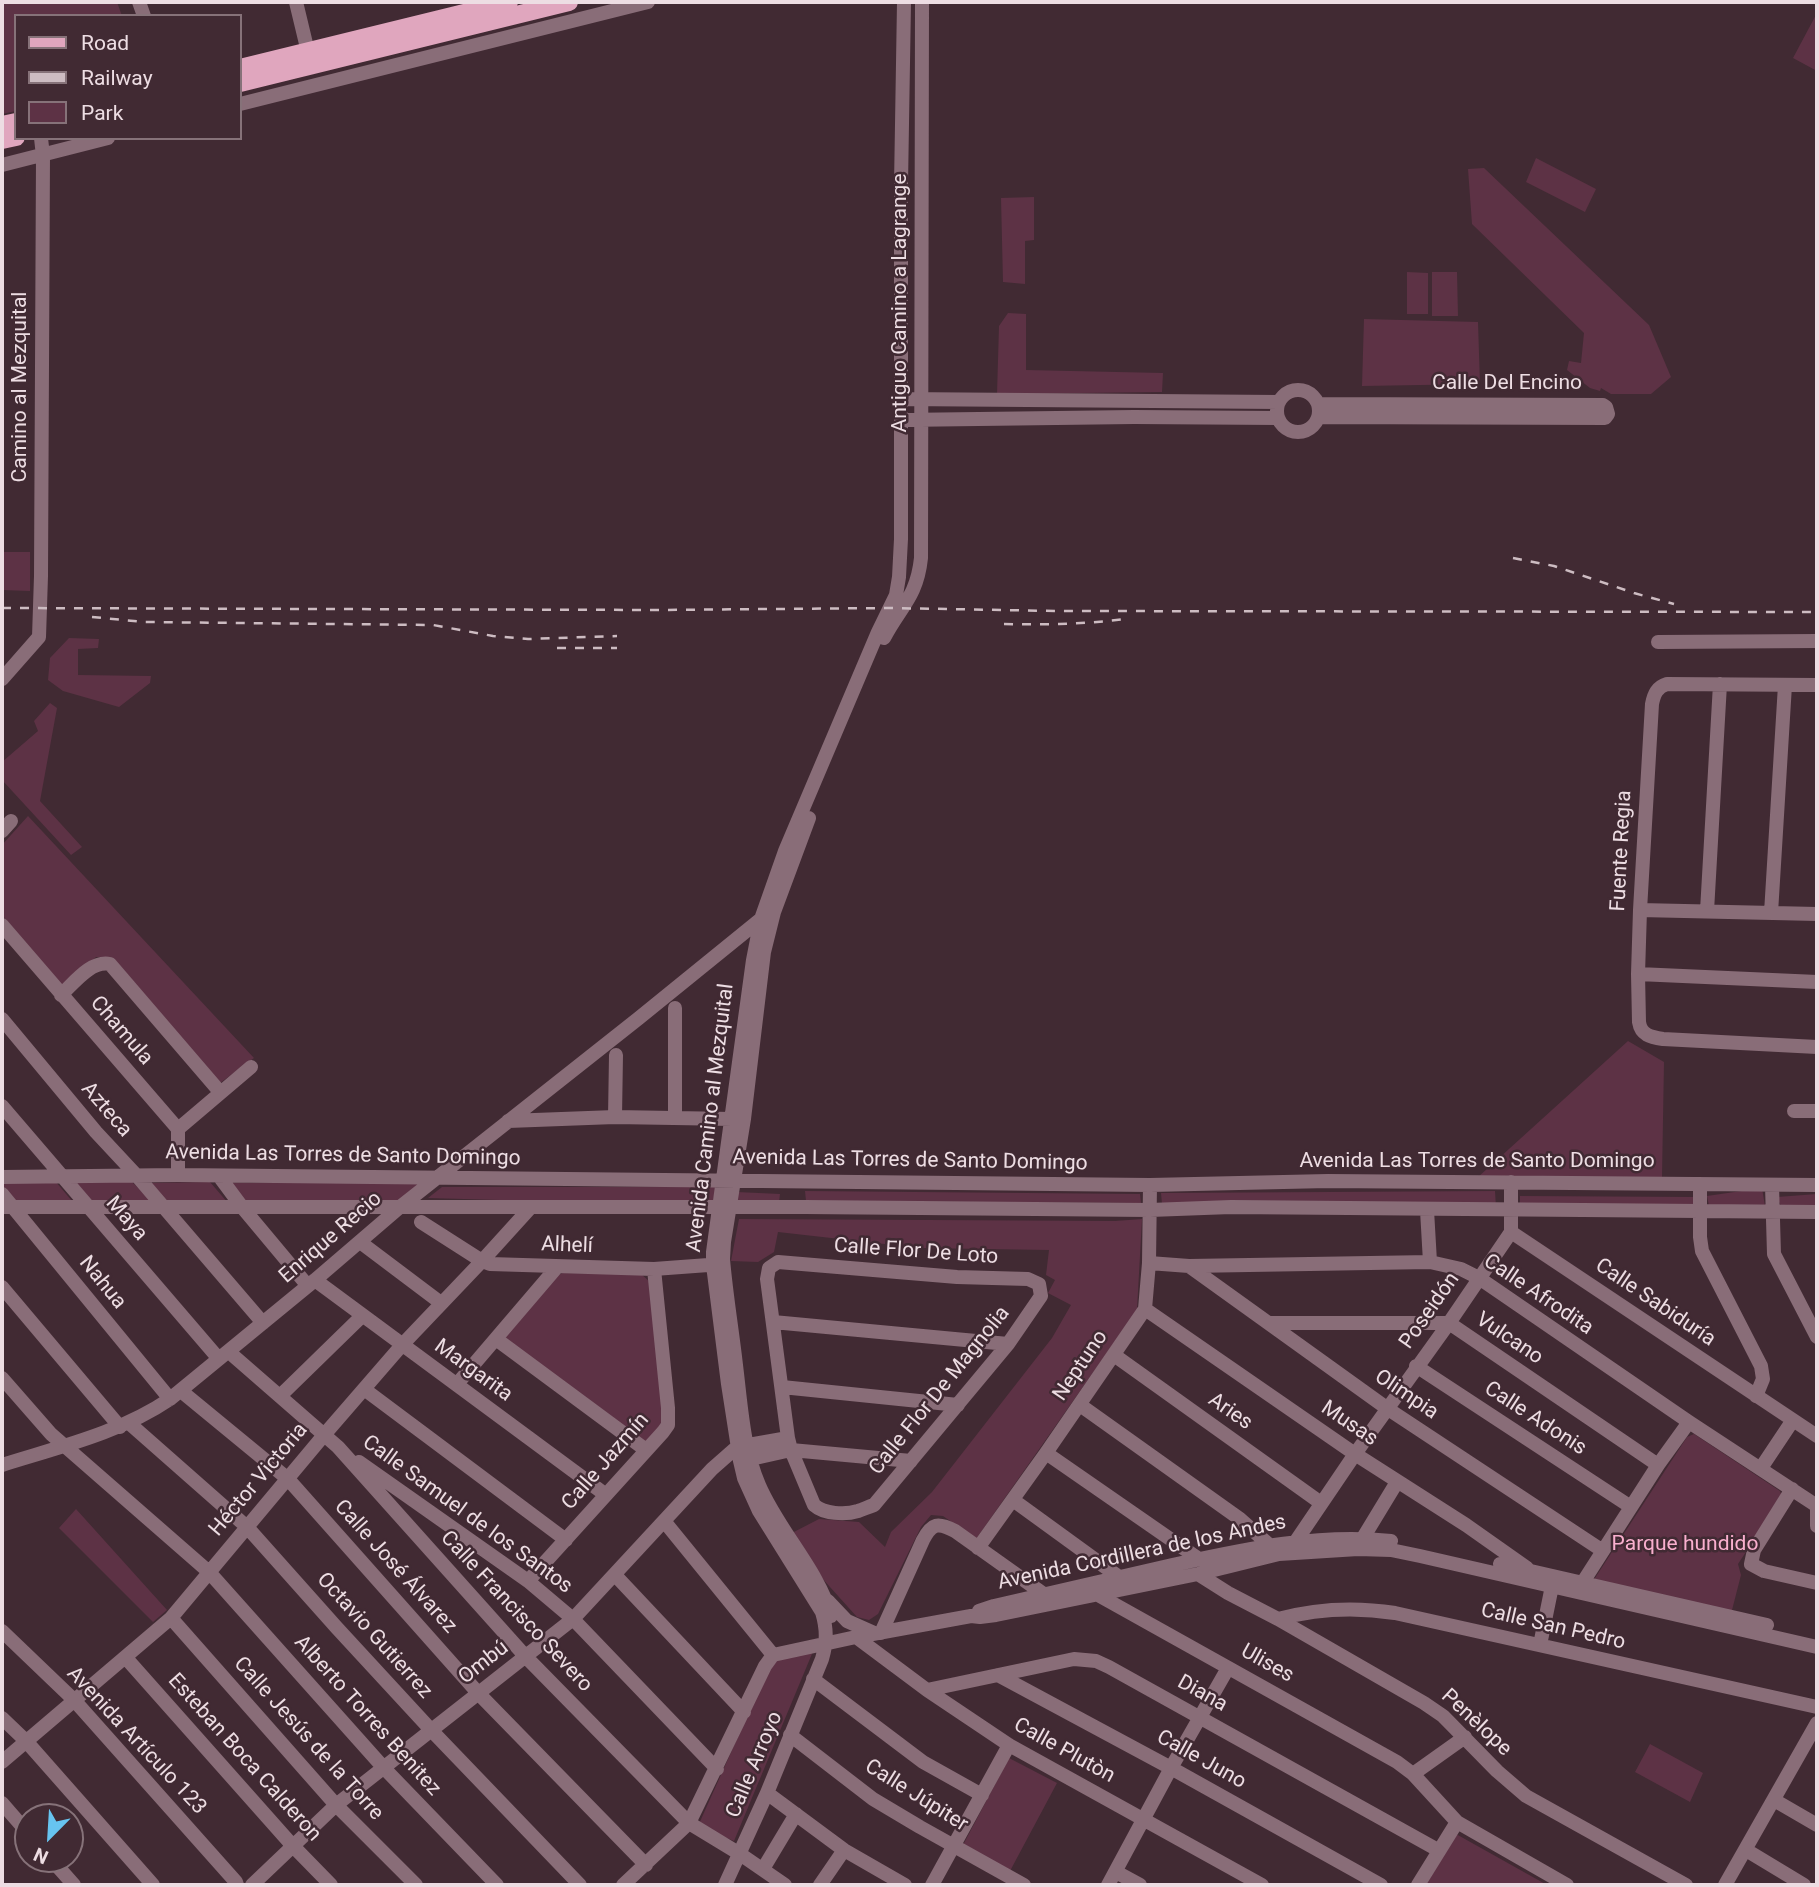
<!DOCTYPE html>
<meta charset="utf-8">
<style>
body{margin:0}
#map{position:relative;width:1819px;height:1887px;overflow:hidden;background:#412a33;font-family:Roboto,sans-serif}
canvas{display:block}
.frame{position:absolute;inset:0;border:4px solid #eddde3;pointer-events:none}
.legend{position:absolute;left:14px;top:14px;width:228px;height:126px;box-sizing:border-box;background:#412a33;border:2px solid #867279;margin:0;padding:9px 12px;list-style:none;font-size:21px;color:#eddde3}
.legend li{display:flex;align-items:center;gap:14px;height:35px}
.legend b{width:35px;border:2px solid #867279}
.north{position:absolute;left:14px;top:1803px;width:70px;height:70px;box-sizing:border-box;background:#412a33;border:2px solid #867279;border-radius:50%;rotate:204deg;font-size:19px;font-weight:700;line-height:28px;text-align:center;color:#eddde3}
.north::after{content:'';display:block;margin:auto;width:24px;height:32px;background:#67c4f0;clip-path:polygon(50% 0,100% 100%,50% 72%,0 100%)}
</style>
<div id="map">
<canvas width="1819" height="1887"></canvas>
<div class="frame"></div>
<ul class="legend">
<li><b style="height:9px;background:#e0a6be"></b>Road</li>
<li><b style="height:9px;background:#cdbcc2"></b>Railway</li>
<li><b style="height:19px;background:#5d3245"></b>Park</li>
</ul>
<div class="north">N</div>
</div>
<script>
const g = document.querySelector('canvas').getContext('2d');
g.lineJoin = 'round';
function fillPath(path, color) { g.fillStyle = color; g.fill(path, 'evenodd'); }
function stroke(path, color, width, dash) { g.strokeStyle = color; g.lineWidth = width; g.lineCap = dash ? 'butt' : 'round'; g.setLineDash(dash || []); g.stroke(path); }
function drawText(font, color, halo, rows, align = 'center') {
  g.font = font + ' Roboto,sans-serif'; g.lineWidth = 5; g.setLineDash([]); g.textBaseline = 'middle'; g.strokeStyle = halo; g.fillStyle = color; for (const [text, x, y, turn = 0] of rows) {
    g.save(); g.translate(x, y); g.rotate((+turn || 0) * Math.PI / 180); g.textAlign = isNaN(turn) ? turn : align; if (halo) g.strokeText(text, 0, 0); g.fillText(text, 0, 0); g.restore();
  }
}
fillPath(new Path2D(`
 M2 2H117L122 16H16V111L2 114Z
 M1817 13V71L1793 58Z
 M1536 158 1596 189 1585 212 1526 182Z
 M1484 168 1649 325 1671 377 1651 394H1611L1601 388 1600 391 1590 388 1567 370 1569 361 1581 363 1584 333 1472 224 1468 169Z
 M1034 197V240L1025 241V284L1003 282 1001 198Z
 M1407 272 1428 273V314H1407Z
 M1432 272H1457L1458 316H1432Z
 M1008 313 1026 314V370L1163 373 1162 392 997 394 999 326Z
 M1364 319 1478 322 1480 384 1362 386Z
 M2 552H30V591L2 590Z
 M69 638 99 639 98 648 78 649V675L151 676 150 683 119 707 63 691 48 680 50 658Z
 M50 703 57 708 40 801 82 847 71 855 2 780V762L38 731 34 721Z
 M28 816 254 1058 220 1083 114 959 96 957 65 985H60L2 915V845Z
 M1628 1041 1664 1062 1662 1177 1477 1178Z
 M67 1181 132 1182 153 1202H85Z
 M2 1182H56L72 1201 14 1202 2 1188Z
 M210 1182 228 1203 164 1202 147 1183Z
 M225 1183H424L397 1203 242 1204Z
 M442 1187H716L712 1206 428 1198Z
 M1762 1188 1765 1206H1709L1707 1196Z
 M805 1191 1140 1194 1141 1203 806 1201Z
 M1495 1191 1496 1207 1162 1204 1161 1193Z
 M737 1192 780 1194 779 1202H733Z
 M1817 1194V1206H1781L1777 1197Z
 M1520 1196 1693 1197V1206L1520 1204Z
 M739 1219 1115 1221 1142 1219 1137 1310 976 1539 943 1516 931 1515 921 1527 878 1614 869 1620 857 1617 821 1577 790 1534 819 1519 859 1522 885 1547 891 1532 932 1492 1052 1338 1071 1305 1048 1293 1055 1280 1046 1275 1049 1250 920 1248 778 1232 774 1252 758 1262 731 1261Z
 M563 1273 641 1274 649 1281 665 1419 648 1444 503 1343 504 1335 557 1275Z
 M1694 1434 1780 1491 1782 1497 1738 1564 1741 1575 1731 1614 1593 1581 1687 1437Z
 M76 1509 167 1610 153 1622 59 1528Z
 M814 1649 734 1841 698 1826 771 1663Z
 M1650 1744 1703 1773 1690 1802 1635 1772Z
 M1009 1758 1057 1783 1010 1871 963 1845Z
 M1456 1834 1547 1885H1426Z`), '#5d3245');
stroke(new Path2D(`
 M139 2 144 16
 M296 2 308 52
 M240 104 648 2
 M2 165 108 138
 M1277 411a21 21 0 1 1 42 0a21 21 0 1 1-42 0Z
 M901 399 1279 402
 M1319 404 1603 405 1606 407 1608 414 1605 418 1319 417
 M901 420 1134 417 1278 418
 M884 638C900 607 917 597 921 558L922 2
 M1658 642 1817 641
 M2 679 39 637 41 576 43 156 41 138
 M1817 685 1667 684C1657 687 1654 694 1652 704L1640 910 1638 974 1639 1022C1641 1035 1650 1037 1663 1039L1817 1047
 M809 818 774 912 764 952 744 1119 724 1242 723 1259C726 1294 732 1330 736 1365 741 1405 743 1448 759 1485 778 1530 819 1571 831 1616
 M2 831 11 821
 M1640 910 1817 914
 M1707 911 1720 684
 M1771 913 1785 685
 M2 925 178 1129V1175
 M1638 974 1817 982
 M61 995C74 983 91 960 110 964L220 1092
 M675 1008V1117
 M2 1019 96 1132 137 1176 263 1323
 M2 1106 219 1359
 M1794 1111H1817
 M615 1117 616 1055
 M508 1121 615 1117 732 1119
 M178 1129 251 1067
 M219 1176 242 1207 308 1286
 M2 1177 178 1175 1150 1185 1328 1181 1817 1185
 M1511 1182V1232
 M1700 1184V1237L1702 1251 1761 1366 1763 1379 1756 1396
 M1772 1185 1774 1254 1817 1337
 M2 1194 170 1399
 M2 1207H805L1150 1210 1231 1207 1817 1212
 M1427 1210 1430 1262
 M421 1222 482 1261 490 1264 654 1269 722 1264
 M1511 1232 1817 1436
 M360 1242 441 1303
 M778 1262 957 1277 1028 1279 1039 1284 1041 1296 1008 1344 874 1505C868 1507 864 1509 858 1511 845 1515 824 1514 814 1505L791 1450 788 1438 767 1279 769 1268Z
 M1149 1263 1189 1266 1430 1262 1461 1269 1479 1278 1689 1422 1817 1506
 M1189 1266 1388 1409 1603 1551
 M315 1280 606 1495
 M2 1287 120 1427
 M1145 1309 1355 1454 1466 1525 1527 1568
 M773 1322 1008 1344
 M1270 1323H1449L1658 1465
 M496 1339 646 1450
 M229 1352 338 1447 526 1657 689 1823 740 1854 785 1885
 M1114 1355 1321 1503
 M1416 1366 1631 1507
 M2 1378 51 1434 209 1572 383 1767 497 1885
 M457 1384 557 1267
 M782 1387 958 1405
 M364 1389 566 1540
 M181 1391 288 1479 479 1694 646 1865
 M280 1396 362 1316
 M1080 1405 1240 1519 1275 1550
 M129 1423 247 1527 337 1628 432 1731 580 1885
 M1046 1453 1199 1559
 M742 1461 791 1450 911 1461
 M359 1462 528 1581 573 1619 717 1769
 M2 1465C59 1447 120 1433 170 1399L315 1280 400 1207 639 1018 761 919 765 918
 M1761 1468 1793 1420
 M1792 1489 1754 1550 1751 1564 1764 1571 1817 1583
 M1013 1500 1119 1577
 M1817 1510V1526
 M664 1521 773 1655
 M1363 1538 1397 1482
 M1292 1547 1355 1454 1449 1323 1511 1232
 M978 1548 1046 1453 1145 1309 1149 1263 1150 1185
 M1500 1564 1767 1625
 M1198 1574 1228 1593 1278 1619 1424 1703 1443 1716 1497 1771 1526 1796 1686 1885
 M615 1575 744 1712
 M528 1581 663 1432 668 1425V1408L654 1269
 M1583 1582 1658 1465 1689 1422
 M1098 1595 1397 1762 1413 1774 1457 1822 1567 1885
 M828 1601 847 1621 874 1633
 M979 1611 994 1606C1052 1593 1110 1579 1168 1566 1242 1550 1315 1533 1391 1541
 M171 1618 336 1805 416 1885
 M1278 1619C1315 1609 1357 1607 1395 1613L1817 1707
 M2 1631 74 1700 236 1882 237 1885
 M881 1633 923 1540C932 1523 938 1522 955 1531L1045 1595
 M856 1637 927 1690 1009 1745 1262 1885
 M1540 1645 1552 1586
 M126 1658 292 1845 331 1885
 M998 1675 1171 1768 1381 1885
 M813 1679 923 1762 982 1795
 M927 1690 1074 1659 1096 1661 1109 1667 1438 1850
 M2 1718 26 1741 153 1885
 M790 1735 873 1799 920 1827 1024 1885
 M2 1762 171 1618 324 1435 402 1345 482 1261 531 1207
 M1413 1774 1465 1737
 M767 1793 844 1850 905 1885
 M1774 1800 1817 1825
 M2 1803 28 1833
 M1746 1850 1804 1885
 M51 1859 74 1885
 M763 1869 796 1814
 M1116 1872 1140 1885
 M252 1885 336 1805 573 1619 712 1469 737 1447 788 1438
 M623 1885 689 1823 765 1666 773 1655 856 1637 971 1616 980 1617 996 1615 1198 1574 1279 1554 1358 1549 1391 1550 1420 1556 1817 1647
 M725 1885 767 1793 822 1659C827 1642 827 1629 822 1612L759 1511 744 1478 740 1461 728 1384 713 1265V1252L753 960 761 919 785 851 878 632 896 595 899 577 901 539V185L904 2
 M820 1885 844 1850
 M932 1885 1009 1745
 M1108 1885 1171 1768 1228 1668
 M1418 1885 1457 1822
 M1725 1885 1817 1723`), '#896d78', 14);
stroke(new Path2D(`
 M240 68 509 2
 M240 83 569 2
 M2 125 16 122
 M2 140 16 137`), '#e0a6be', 18);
stroke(new Path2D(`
 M1513 558 1554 566 1634 593 1674 604
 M2 608 655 610 890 608 1057 611 1817 612
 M92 617 144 622 433 625 493 636 528 639 617 636
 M1004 624C1045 625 1085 624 1126 619
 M557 648H617`), '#cdbcc2', 2.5, [9, 9]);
drawText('21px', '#eddde3', '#412a33', [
 ["Antiguo Camino a Lagrange",901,303,-90],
 ["Calle Del Encino",1507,384],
 ["Camino al Mezquital",21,387,-90],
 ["Fuente Regia",1622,851,-87],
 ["Chamula",121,1031,49],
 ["Azteca",106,1110,49],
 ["Avenida Camino al Mezquital",711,1118,-83],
 ["Avenida Las Torres de Santo Domingo",343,1156,1],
 ["Avenida Las Torres de Santo Domingo",910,1161,1],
 ["Avenida Las Torres de Santo Domingo",1477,1162],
 ["Maya",126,1219,49],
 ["Enrique Recio",331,1238,-41],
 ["Alhelí",567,1246,2],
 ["Calle Flor De Loto",916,1252,4],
 ["Nahua",102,1283,51],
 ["Calle Afrodita",1538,1295,34],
 ["Calle Sabiduría",1655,1303,34],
 ["Poseidón",1430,1311,-55],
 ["Vulcano",1509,1339,34],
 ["Neptuno",1081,1366,-56],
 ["Margarita",473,1371,36],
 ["Calle Flor De Magnolia",940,1391,-51],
 ["Olimpia",1406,1395,34],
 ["Aries",1230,1412,35],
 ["Calle Adonis",1535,1419,33],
 ["Musas",1349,1424,34],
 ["Calle Jazmín",606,1462,-49],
 ["Héctor Victoria",259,1480,-50],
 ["Calle Samuel de los Santos",467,1515,36],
 ["Avenida Cordillera de los Andes",1142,1553,-12],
 ["Calle José Álvarez",395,1567,48],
 ["Calle Francisco Severo",516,1612,47],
 ["Calle San Pedro",1553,1627,13],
 ["Octavio Gutierrez",374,1636,48],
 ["Ombú",484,1663,-38],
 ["Ulises",1267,1664,29],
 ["Diana",1202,1694,29],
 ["Alberto Torres Benitez",367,1716,48],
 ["Penèlope",1476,1723,43],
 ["Calle Jesús de la Torre",308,1739,48],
 ["Avenida Artículo 123",136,1741,47],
 ["Calle Plutòn",1064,1751,29],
 ["Esteban Boca Calderon",244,1758,48],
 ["Calle Juno",1201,1760,29],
 ["Calle Arroyo",755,1765,-67],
 ["Calle Júpiter",916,1796,32]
]);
drawText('21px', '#f9afce', '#412a33', [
 ["Parque hundido",1685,1545]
]);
</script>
